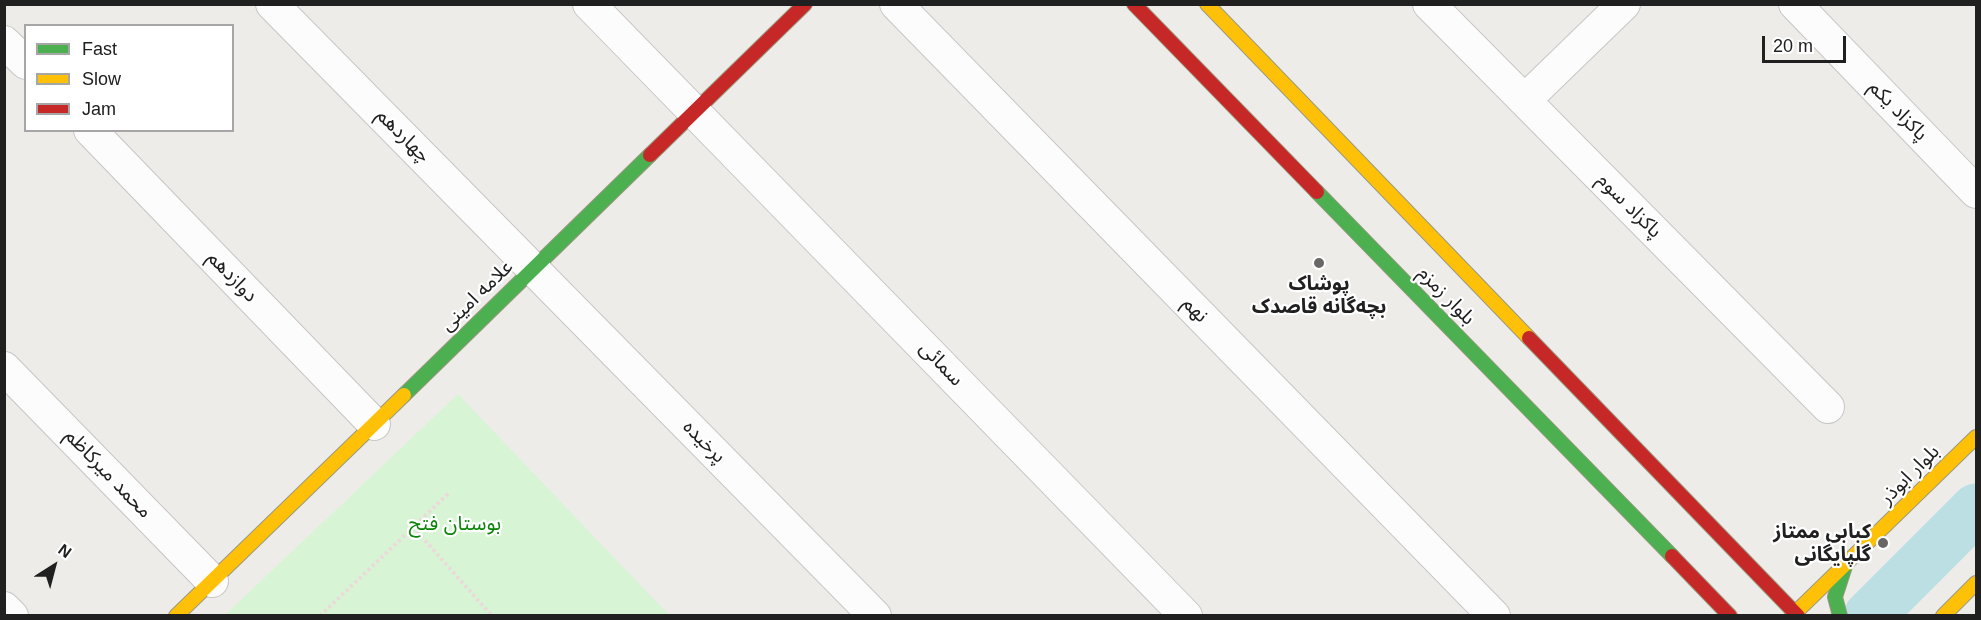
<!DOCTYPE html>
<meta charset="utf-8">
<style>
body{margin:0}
#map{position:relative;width:1981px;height:620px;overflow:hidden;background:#eeece9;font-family:Arial,sans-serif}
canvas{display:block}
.frame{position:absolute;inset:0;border:6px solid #202020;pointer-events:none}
.legend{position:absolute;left:24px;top:24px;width:210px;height:108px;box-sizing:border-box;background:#fff;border:2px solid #a6a6a6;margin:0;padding:8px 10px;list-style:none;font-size:18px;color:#202020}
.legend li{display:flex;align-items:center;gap:12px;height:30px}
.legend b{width:30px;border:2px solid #a6a6a6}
.north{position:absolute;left:24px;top:536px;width:60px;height:60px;-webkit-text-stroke:4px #fff;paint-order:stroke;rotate:36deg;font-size:16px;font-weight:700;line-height:24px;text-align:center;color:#202020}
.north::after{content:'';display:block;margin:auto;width:21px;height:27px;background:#202020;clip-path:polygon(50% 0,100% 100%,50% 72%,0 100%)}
.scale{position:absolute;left:1762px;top:36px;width:84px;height:27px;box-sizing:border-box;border:3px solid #202020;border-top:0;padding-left:8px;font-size:18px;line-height:21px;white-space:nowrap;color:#202020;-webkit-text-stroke:4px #fff;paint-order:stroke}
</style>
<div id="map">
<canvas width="1981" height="620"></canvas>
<div class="frame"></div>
<ul class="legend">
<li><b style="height:8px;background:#4caf50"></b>Fast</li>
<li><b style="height:8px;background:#ffc107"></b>Slow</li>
<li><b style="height:8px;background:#c62828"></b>Jam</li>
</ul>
<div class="north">N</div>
<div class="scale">20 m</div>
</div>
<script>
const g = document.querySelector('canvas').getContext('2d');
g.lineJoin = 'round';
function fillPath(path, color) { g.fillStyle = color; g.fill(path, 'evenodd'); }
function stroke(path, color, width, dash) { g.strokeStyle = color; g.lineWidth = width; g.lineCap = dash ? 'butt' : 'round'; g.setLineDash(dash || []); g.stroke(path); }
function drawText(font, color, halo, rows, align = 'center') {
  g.font = font + ' Arial,"Noto Sans Arabic",sans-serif'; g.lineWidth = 4.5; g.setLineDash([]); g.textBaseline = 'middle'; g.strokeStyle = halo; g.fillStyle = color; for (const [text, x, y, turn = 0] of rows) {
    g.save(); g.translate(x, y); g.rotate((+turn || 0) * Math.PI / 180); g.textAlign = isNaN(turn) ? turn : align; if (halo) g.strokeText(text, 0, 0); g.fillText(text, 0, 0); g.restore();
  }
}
fillPath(new Path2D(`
 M458 394 669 615H225Z`), '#d7f5d4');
stroke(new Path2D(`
 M1869 616 1976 509`), '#bbdfe3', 51);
const street = new Path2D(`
 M272 4 875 616
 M589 4 1186 616
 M896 4 1494 616
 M1429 4 1828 407
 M1795 4 1976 192
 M4 42 26 63
 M1525 100 1624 4
 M90 130 374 424
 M4 368 212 581
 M4 608 12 616`);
const fast = new Path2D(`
 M1317 192 1672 556
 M404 395 650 155
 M1840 616 1835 597 1845 566`);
const slow = new Path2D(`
 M1207 4 1529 338
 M176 616 404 395
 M1792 616 1976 437
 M1943 616 1976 583`);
const jam = new Path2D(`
 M1134 4 1317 192
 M650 155 805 4
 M1529 338 1798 616
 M1672 556 1730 616`);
stroke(street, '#c7c6c5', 34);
stroke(fast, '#9a997f', 16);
stroke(slow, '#9a997f', 16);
stroke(jam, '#9a997f', 16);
stroke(new Path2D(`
 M413 527 492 616
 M320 616 449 493`), '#ecd9da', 4, [3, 3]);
stroke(street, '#fcfcfc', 32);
stroke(fast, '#4caf50', 14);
stroke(slow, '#ffc107', 14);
stroke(jam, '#c62828', 14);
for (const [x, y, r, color] of [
 [1319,263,6,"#686766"],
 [1883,543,6,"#686766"]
]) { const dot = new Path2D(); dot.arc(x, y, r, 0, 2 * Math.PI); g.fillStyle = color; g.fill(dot); stroke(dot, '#fff', 2); }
drawText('20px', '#202020', '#fff', [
 ["پاکزاد یکم",1898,111,46],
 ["چهاردهم",403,136,45],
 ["پاکزاد سوم",1629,206,45],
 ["دوازدهم",232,277,46],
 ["علامه امینی",477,296,-44],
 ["بلوار زمزم",1446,296,46],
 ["نهم",1195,310,46],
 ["سمائی",941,364,46],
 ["پرخیده",704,442,45],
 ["محمد میرکاظم",108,474,46],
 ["بلوار ابوذر",1910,475,-45]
]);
drawText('bold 20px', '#202020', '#fff', [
 ["پوشاک",1319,284],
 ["بچه‌گانه قاصدک",1319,307],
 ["کبابی ممتاز",1871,532,"right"],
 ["گلپایگانی",1871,555,"right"]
]);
drawText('20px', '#0a8507', '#fff', [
 ["بوستان فتح",455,524]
]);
</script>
